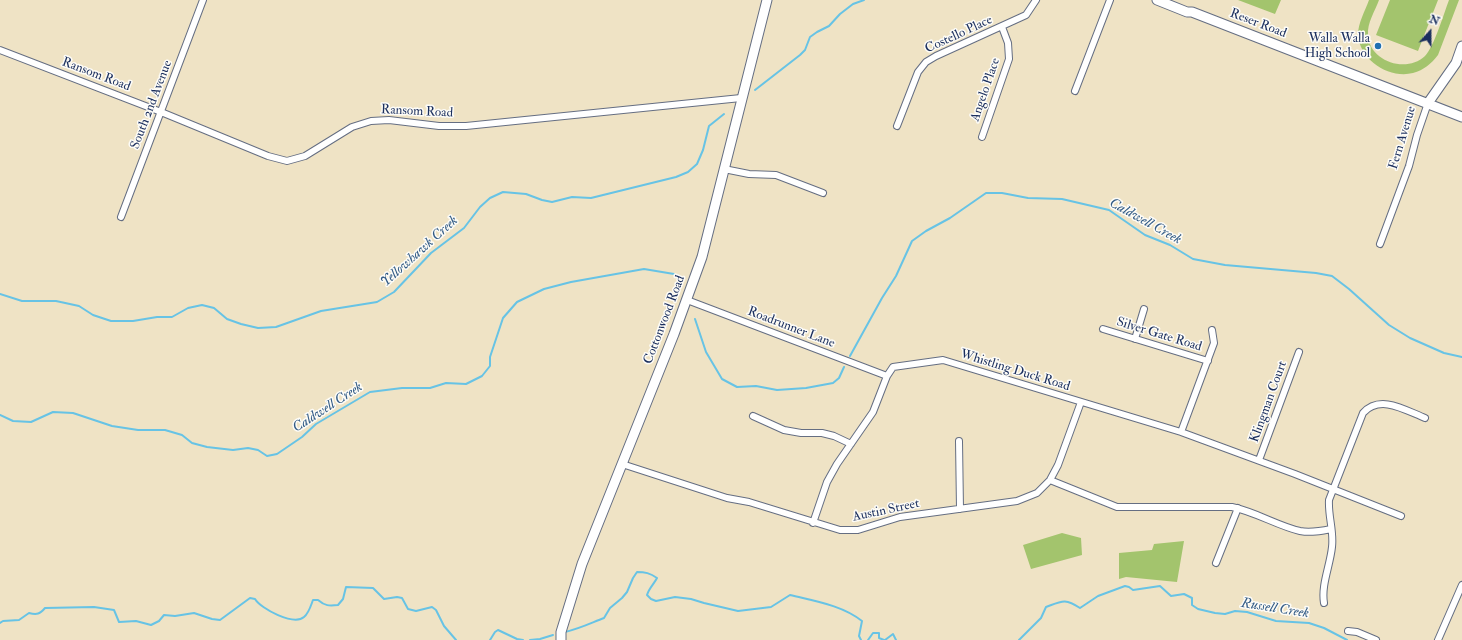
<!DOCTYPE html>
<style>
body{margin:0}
#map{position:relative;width:1462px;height:640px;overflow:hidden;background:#efe3c5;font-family:"IM FELL Double Pica",serif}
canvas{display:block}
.north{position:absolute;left:1410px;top:12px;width:40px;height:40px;-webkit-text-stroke:3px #fdfcf7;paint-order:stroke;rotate:21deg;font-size:11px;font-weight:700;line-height:16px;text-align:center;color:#1b2f5e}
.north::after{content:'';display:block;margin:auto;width:14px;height:18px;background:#1b2f5e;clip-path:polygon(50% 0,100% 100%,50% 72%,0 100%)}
</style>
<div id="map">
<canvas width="1462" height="640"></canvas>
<div class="north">N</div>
</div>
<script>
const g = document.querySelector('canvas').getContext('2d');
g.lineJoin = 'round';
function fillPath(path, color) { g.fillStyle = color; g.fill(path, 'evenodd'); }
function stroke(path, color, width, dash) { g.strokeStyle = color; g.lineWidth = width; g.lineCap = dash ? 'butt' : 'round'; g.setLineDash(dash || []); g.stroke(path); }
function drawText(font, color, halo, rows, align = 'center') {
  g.font = font + ' "IM FELL Double Pica",serif'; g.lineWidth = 3; g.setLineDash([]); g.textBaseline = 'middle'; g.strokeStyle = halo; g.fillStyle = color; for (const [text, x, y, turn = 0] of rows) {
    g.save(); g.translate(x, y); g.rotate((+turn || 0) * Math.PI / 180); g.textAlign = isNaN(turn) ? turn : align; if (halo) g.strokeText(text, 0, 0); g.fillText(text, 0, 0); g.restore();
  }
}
fillPath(new Path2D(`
 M1238 0H1281L1275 14Z
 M1369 0H1379C1375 11 1367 23 1368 35 1369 61 1406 74 1425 56 1434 47 1444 13 1449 0H1459L1438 55C1431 64 1424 70 1413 73 1390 79 1360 61 1358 35 1358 23 1365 11 1369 0Z
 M1390 0H1438L1418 51 1376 35Z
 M1062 533 1081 538 1082 555 1031 569 1023 545Z
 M1184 541 1177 582 1126 577 1119 579V553L1152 550 1154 544Z`), '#a3c46d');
stroke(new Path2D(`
 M755 90 800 55 805 50 810 37 817 32 829 26 840 14 853 4 864 0
 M0 294 22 301H56L79 306 93 315 111 321H133L157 317H172L188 308 202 305 214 308 227 319 241 324 258 328 276 327 321 311 377 302 394 292 431 253 464 228 480 207 490 198 503 192 526 194 542 200 552 202 572 197 591 198 676 177 688 172 697 164 703 150 709 126 724 114
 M695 319 706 352 722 379 737 387 756 386 777 390 806 388 833 383 839 378 844 367
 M850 356 882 298 896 276 912 241 926 231 950 218 986 193H1002L1028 198 1062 199 1109 210 1145 235 1170 245 1193 259 1225 265 1316 273 1332 276 1349 289 1389 325 1410 338 1444 353 1462 357
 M0 415 13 421 31 422 53 412 73 413 112 426 138 430H165L182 435 192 443 207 447 233 450 248 448 258 450 267 456 277 454 302 437 316 424 370 392 402 388H430L446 383 466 384 482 376 490 366V357L503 318 517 302 544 289 571 282 644 269 674 274
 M0 623 3 621 19 620 29 613C37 615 40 614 45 608L94 607 114 610 119 622 136 621 151 625 159 621 164 615 175 616 194 613 212 619 220 620 250 598 255 599C261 609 294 626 304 617 309 613 311 605 313 600H318C325 606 329 606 338 605L343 599 346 587 373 588 384 599 397 597 402 598 408 609 416 611 432 607 436 610 444 626 456 640
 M565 632C579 629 591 623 604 618L610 608 622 598 627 592 633 578 637 572C645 572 650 573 657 578 654 584 649 588 647 595L651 599 656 601 675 597 691 599 704 603 738 611 771 607 790 595C814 601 842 605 862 621L859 636 861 640
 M490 640 495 632 498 630 517 639 523 640
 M530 640 540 639 553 635
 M868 640 873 633H879V638L884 640
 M885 640 893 634 896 640
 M1019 640 1041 618 1046 607C1062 601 1065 598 1080 608L1098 596 1125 586 1129 587 1133 590 1160 586 1171 596 1184 594 1192 598V605L1198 609 1215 613 1225 614 1235 611 1247 612 1276 621 1309 623 1324 628 1347 640`), '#67c3e5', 2);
const street = new Path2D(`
 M0 50 161 112 268 156 287 161 305 156 352 127 371 121 389 120 439 126H466L741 98
 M1075 91 1110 0
 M897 126 918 72 926 62 936 56 1026 15 1036 0
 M982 137 1009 59 1008 43 1002 27
 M724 169 749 174 776 175 823 193
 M121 217 203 0
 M1380 244 1409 166 1417 135 1428 103
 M687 300 887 376
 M1103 329 1208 361
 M1135 339 1144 309
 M753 416 784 430 801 433H822L834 436 851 444
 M1181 432 1214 343 1212 330
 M959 441 960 509
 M1259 460 1299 352
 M622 464 727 498 749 502 840 530H858L900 517 1017 501 1037 493 1050 480 1058 465 1081 402
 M1050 480 1117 507H1232C1256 512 1278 526 1300 531 1311 533 1321 531 1331 529
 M813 523 827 482 837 464 873 412 887 376 893 367 943 360 1181 432 1295 474 1401 516
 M1216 563 1238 508
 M1324 603C1321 585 1330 566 1332 547 1334 531 1328 516 1329 500L1363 413C1380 394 1405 410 1425 418
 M1348 631 1357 632 1376 640
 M1438 640 1462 585`);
const secondary = new Path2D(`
 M1157 0 1187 12H1192L1462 117
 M1428 103 1456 63 1462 46
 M561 640V632L582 564 674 334 702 257 767 0`);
stroke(street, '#656e82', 8);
stroke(secondary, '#656e82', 11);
stroke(street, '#fff', 6);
stroke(secondary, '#fff', 9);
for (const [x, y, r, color] of [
 [1378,46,4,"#1f6fb2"]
]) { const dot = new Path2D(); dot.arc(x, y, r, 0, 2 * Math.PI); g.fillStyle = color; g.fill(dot); stroke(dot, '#fdfcf7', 1.5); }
drawText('13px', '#1b2f5e', '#fdfcf7', [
 ["Reser Road",1258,24,21],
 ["Costello Place",959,35,-25],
 ["Ransom Road",96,75,21],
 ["Angelo Place",986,90,-71],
 ["South 2nd Avenue",152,105,-69],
 ["Ransom Road",417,112,3],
 ["Fern Avenue",1403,138,-73],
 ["Cottonwood Road",665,320,-69],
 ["Roadrunner Lane",791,328,21],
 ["Silver Gate Road",1159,335,17],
 ["Whistling Duck Road",1015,371,17],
 ["Klingman Court",1269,402,-70],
 ["Austin Street",886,511,-12]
]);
drawText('13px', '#1b2f5e', '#fdfcf7', [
 ["Walla Walla",1370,39],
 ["High School",1370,54]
], 'right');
drawText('italic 14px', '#325b86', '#fdfcf7', [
 ["Caldwell Creek",1145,222,29],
 ["Yellowhawk Creek",420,252,-42],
 ["Caldwell Creek",328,408,-33],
 ["Russell Creek",1275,609,9]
]);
</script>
